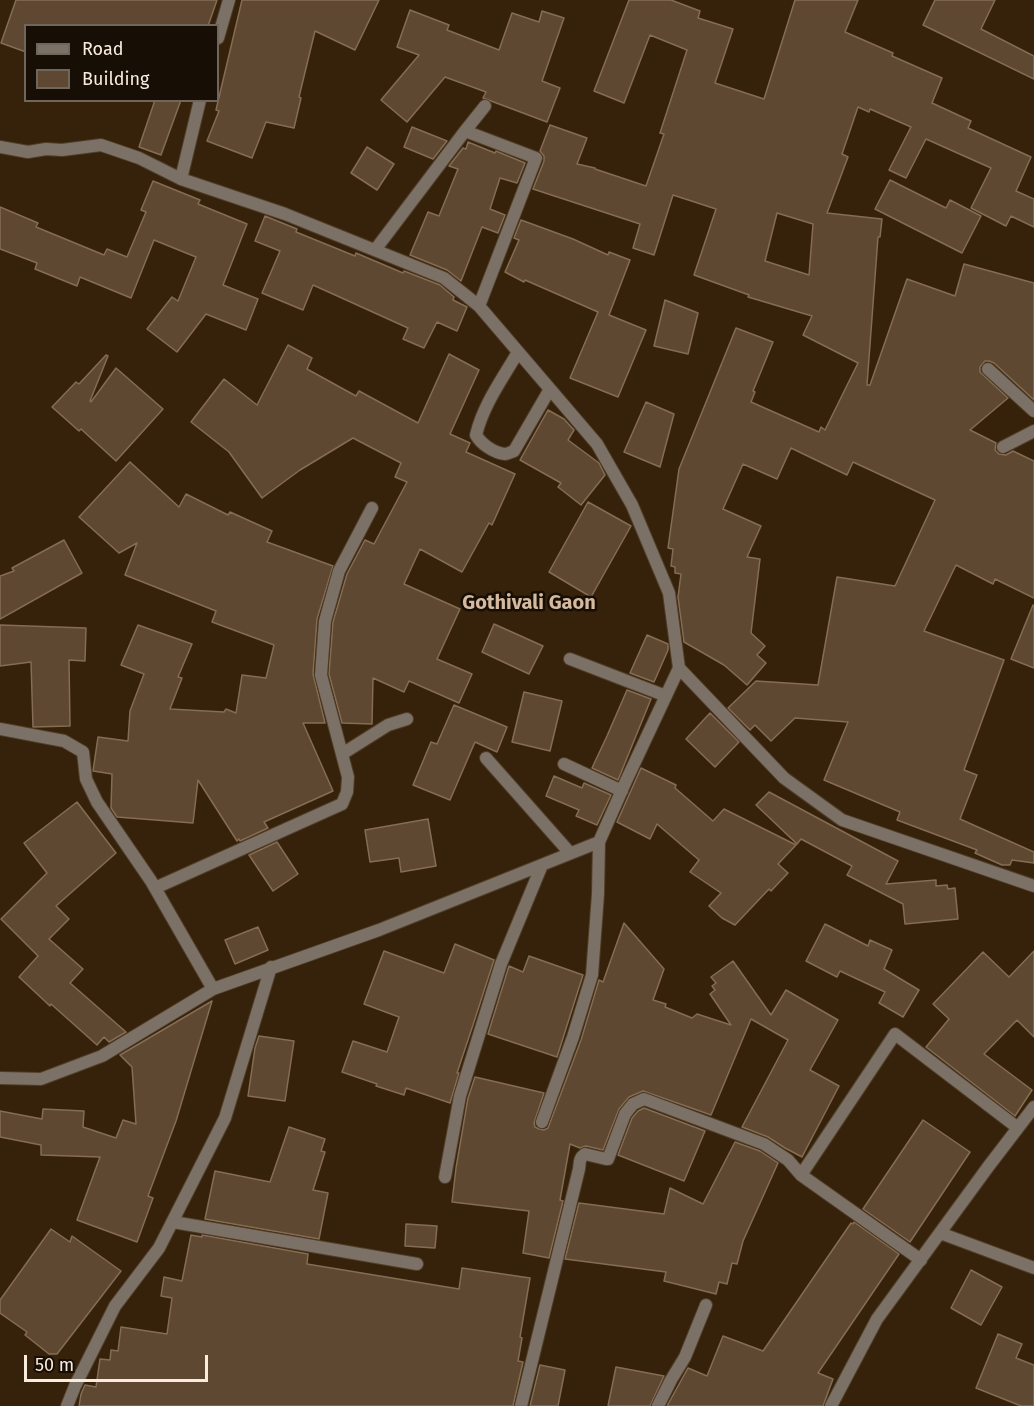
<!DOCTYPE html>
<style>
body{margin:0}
#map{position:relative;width:1034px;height:1406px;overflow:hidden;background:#36220a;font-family:"Fira Sans",sans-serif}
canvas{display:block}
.legend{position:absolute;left:24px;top:24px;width:195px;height:78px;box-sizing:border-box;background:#170e05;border:2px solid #71665b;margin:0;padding:8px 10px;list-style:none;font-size:18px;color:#f9ebdd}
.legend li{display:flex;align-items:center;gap:12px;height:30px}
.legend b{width:30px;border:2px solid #71665b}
.scale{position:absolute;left:24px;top:1355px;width:184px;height:27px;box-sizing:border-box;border:3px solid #f9ebdd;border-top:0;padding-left:8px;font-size:18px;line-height:21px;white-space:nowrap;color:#f9ebdd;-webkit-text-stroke:4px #170e05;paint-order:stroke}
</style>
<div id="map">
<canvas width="1034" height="1406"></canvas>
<ul class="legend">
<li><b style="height:8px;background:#7c7166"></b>Road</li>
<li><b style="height:16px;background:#5f4831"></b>Building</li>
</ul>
<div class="scale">50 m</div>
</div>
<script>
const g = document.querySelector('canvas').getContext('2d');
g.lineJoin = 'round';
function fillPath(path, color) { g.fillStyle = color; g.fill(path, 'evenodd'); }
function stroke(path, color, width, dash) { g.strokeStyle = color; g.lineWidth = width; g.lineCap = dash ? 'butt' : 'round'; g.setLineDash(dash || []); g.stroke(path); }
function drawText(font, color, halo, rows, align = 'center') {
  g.font = font + ' "Fira Sans",sans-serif'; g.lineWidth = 5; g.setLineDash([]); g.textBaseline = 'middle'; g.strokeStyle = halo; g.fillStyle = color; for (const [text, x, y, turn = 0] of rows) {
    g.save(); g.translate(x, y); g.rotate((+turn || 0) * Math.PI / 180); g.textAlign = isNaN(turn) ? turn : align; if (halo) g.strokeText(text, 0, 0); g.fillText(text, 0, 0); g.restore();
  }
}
const building = new Path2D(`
 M16 0H217L208 26H26V52L1 43Z
 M242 0H379L355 50 315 31 299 97 301 98 294 128 266 122 252 158 207 141 219 111 216 110Z
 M629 0H671L700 11 698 18 733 29 715 83 764 99 795 0H858L845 32 893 53 892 56 942 78 932 103 971 121 968 128 1031 157 1016 191 1034 199V227L1011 216 1006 226 971 208 991 168 926 139 906 178 889 170 911 127 870 109 869 112 858 107 842 154 848 157 827 213 882 219 880 237H878L867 385H870L907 279 955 296 964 264 1034 283V400L994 363 989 361H985L980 367V372L1008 398 970 430 996 443 995 450 999 454 1006 455 1013 451 1034 461V598L995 579 993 584 956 565 924 631 1004 660 964 770 977 775 960 819 1034 852V863L1012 860 1010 865H1002L975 853 977 850 897 820 900 812 824 780 848 722 795 718 771 741 755 725 750 730 728 708 756 681 818 685 837 577 895 586 935 500 853 462 847 475 791 448 777 479 743 464 723 509 761 526 747 557 760 559 751 633 765 646 757 655 766 663 747 685 724 665 684 642 678 597 681 574 675 573V567L671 566 673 549 668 548 679 469 736 328 773 342 753 391 755 392 751 402 819 432 821 427 825 430 858 363 803 335 812 316 748 297 749 295 694 275 716 209 673 195 654 255 633 248 640 224 533 189 544 161V156L540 151 550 125 587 138 577 164 595 168V169L646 186 664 134 660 133 687 50 650 35 624 103 594 91ZM777 213 813 224 809 275 765 261Z
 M935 0H995L981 29 1034 56V79L923 25Z
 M410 10 449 25 447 30 499 50 512 13 539 22 542 11 564 18 542 81 560 88 547 122 483 98 486 92 445 77 407 122 381 100 419 55 397 47Z
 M155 100H181L161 155 139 147Z
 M412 127 447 141 433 159 404 147Z
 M468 142 495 153 496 151 525 163 517 183 500 178 490 209 505 215 498 233 482 227 461 281 447 270 410 255 428 212 439 216 458 169 449 166 463 148 466 149Z
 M367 147 394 164 377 190 351 173Z
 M890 180 946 208 950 200 981 216 962 253 875 209Z
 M153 181 200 200 198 204 247 224 223 285 258 299 246 330 206 314 177 352 147 329 172 297 178 301 196 257 154 240 131 298 80 277 77 286 35 269 37 263 0 249V207L38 223 36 227 104 255 107 249 127 257 146 212 141 210Z
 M265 216 297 229 296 232 355 256 356 253 403 273 404 271 440 285 454 297 453 300 467 307 457 331 437 322 424 348 403 339 408 328 313 285 303 310 262 293 280 251 255 241Z
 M521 220 573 239 608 255 609 252 630 260 609 315 646 330 618 397 570 378 598 312 525 280 524 282 505 272 519 240 514 238Z
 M665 300 698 313 688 354 654 346Z
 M288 345 312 358 307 369 356 396 359 391 418 423 449 354 479 370 450 434 470 443 466 452 515 474 492 525 489 523 462 572 420 549 404 584 460 609 437 659 472 674 459 703 409 681 404 692 373 678 372 724 342 723 329 674 333 622 347 574 365 540 374 544 407 482 395 477 401 463 353 438 300 470 262 498 229 452 191 422 224 379 257 405Z
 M106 355 108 356 90 401 91 402 116 368 163 409 116 461 81 429 79 431 52 407 76 382 79 384Z
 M646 402 674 414 660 467 624 452Z
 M548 410 564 419 574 430 568 440 599 463 605 475 581 505 558 487 561 483 520 460Z
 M130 462 179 507 186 494 228 515 230 512 272 531 267 542 333 566 317 619 313 674 325 723H303L333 791 264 822 268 828 240 841 239 839 237 841 198 780 193 823 117 817 111 808 112 774 93 771 98 737 128 741 130 711 144 674 121 665 138 625 192 644 178 677 182 678 170 709 224 712 226 709 236 713 242 675 266 678 274 645 212 622 216 611 125 575 137 543 119 553 79 517Z
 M588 502 631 526 591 597 549 572Z
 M64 540 82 573 0 619V576L14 571 12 568Z
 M1033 605H1034V668L1011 659Z
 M494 624 543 646 529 674 482 652Z
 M0 625 86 628 85 661 69 660 70 726 33 727 31 662 0 666Z
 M647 635 668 644V650L654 682 630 673Z
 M627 690 651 699 618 780 592 768 607 736Z
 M524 692 562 701 550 751 512 742Z
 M454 705 507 727 497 752 475 742 450 800 413 785 431 742 437 744Z
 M710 713 739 742 715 767 686 739Z
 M641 768 676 785 675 788 713 821 724 809 796 845 778 864 788 873 771 891 769 889 735 925 722 918 709 906 721 893 690 872 699 860 657 824 650 839 617 822Z
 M554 776 582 788 584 783 611 795 597 825 576 816 579 810 546 796Z
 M769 792 898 861 886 884 936 880V886L947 885 948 889 955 888 958 919 905 924 903 904 847 875 852 866 801 839 797 844 756 805Z
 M77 802 116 853 56 906 69 919 49 939 83 969 70 983 126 1032 109 1042 104 1037 97 1045 51 1004 50 1006 19 977 38 956 1 919 47 873 24 843Z
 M428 819 436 866 401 872 399 858 370 862 365 830Z
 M277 842 298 874 273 891 249 855Z
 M624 923 664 969 653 1000 666 1004 665 1007 692 1018 697 1014 731 1025 710 994 715 990 712 986 716 983 711 977 733 961 771 1015 786 990 838 1020 810 1070 839 1086 802 1157 785 1148 768 1137 742 1127 788 1040 751 1019 711 1115 643 1091 629 1097 619 1109 603 1150 586 1146 580 1148 570 1144 560 1200 563 1201 549 1258 523 1253 529 1211 452 1202 456 1168 468 1098 475 1077 544 1093 534 1123 535 1127 539 1129 544 1130 548 1128 581 1040 599 980 603 982Z
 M825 924 868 946 870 940 892 950 884 969 919 990 903 1017 879 1003 885 992 840 971 837 977 806 961Z
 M258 927 268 950 235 964 225 940Z
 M455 944 494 960 472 1028 457 1073H459L450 1103 406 1088 404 1095 376 1086 377 1084 342 1072 353 1041 387 1052 399 1017 364 1004 384 951 444 973Z
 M1034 951V1037L1017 1020 984 1054 1032 1090 1015 1116 926 1047 949 1019 933 1004 983 952 1009 977Z
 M529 956 583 975 557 1057 488 1034 509 966 523 972Z
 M212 1001 176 1121 148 1196 153 1198 137 1242 77 1220 100 1157 41 1155V1145L0 1137V1111L42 1119 43 1109 84 1111 83 1127 116 1138 123 1120 136 1124 132 1067 120 1055Z
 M259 1036 294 1041 285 1101 248 1096 255 1048Z
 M644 1108 705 1131 684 1181 618 1155 632 1118 638 1111Z
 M923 1120 970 1152 910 1242 863 1209Z
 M289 1127 325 1139 321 1151 325 1152 313 1190 328 1193 319 1239 205 1219 215 1171 270 1182Z
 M735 1142 760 1151 778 1163 743 1241 737 1264 732 1263 727 1284 719 1282 716 1294 664 1281 666 1272 565 1259 579 1203 664 1214 670 1188 703 1204Z
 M854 1222 899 1254 818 1373 833 1379 823 1406H667L688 1368 707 1376 723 1336 763 1351 851 1223 853 1224Z
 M406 1224 437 1226 435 1248 405 1246Z
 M51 1229 70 1242 72 1236 121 1271 57 1354H49L25 1335 27 1332 0 1313V1300Z
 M191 1235 202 1237V1235L308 1254 307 1264 459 1289 462 1268 530 1278 520 1337 522 1338 518 1361 523 1362 513 1406H79L81 1394 85 1385 96 1387 100 1359 110 1360 111 1350 118 1351 121 1327 167 1334 172 1298 161 1296 164 1277 182 1281Z
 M971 1270 1002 1287 981 1325 951 1308Z
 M998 1334 1022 1344 1016 1358 1034 1365V1406H1021L976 1388Z
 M540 1365 565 1370 558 1406H530Z
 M616 1367 664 1376 650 1406H608Z`);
fillPath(building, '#5f4831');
stroke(building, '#856d54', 1.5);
const minor = new Path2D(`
 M218 38 229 0
 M465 131 485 106
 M0 147 28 152 46 149 62 150 101 145 139 158 181 179 285 214 444 278 479 306 597 444 632 505 669 593 679 668 626 781 599 842 379 930 213 989 102 1056 41 1079 0 1078
 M181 179 200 100
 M375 250 465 131 536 158 479 306
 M518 352C503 378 483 405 476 435 481 444 494 453 505 454 507 454 511 452 514 451L550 389
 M988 369 1034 411
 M1003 447 1034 431
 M570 659 666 696
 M679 668 784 778 842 820 1034 886
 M0 729 64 741 83 752 86 779 97 802 151 881 213 989
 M342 754 388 725 407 719
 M486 758 570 853
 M564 764 622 791
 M155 888 342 804 347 792 348 777 321 675 325 621 339 571 372 508
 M542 1122 573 1037 592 975 598 894 599 842
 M801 1175 895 1034 1018 1128
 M445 1177 460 1096 501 964 542 865
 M173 1222 417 1264
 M940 1233 1034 1268
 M67 1406 75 1386 115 1306 159 1248 225 1118 271 967
 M521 1406 579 1169C580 1162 579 1158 585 1154L606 1159H608L625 1114 633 1104 644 1099 764 1144 788 1160 801 1175 921 1260
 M658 1406 671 1380 685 1357 706 1305
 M831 1406 877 1319 988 1167 1034 1107`);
stroke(minor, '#513e28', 14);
stroke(minor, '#7c7166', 12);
drawText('bold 20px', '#d5baa0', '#170e05', [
 ["Gothivali Gaon",529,603]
]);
</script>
